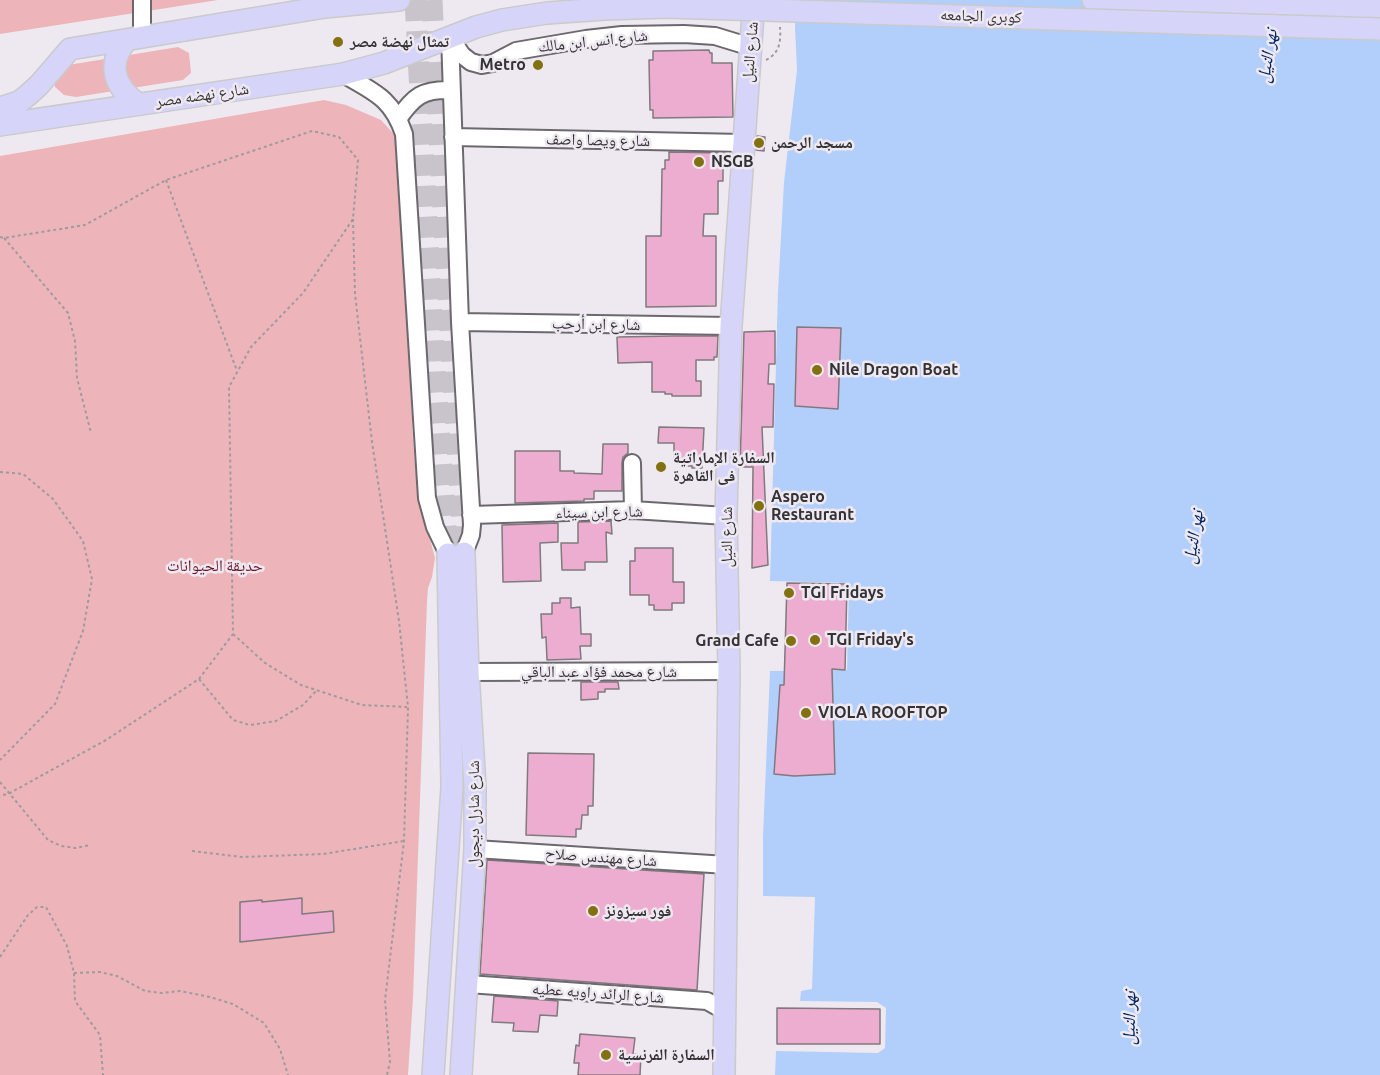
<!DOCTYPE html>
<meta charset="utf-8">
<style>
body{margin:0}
canvas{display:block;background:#eee9f0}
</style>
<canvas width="1380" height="1075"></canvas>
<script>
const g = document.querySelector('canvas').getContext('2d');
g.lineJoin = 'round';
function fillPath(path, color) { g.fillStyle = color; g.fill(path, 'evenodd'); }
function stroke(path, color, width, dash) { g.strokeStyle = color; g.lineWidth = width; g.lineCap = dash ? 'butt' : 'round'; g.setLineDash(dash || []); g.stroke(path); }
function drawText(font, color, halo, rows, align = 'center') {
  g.font = font + ' Ubuntu,"Noto Naskh Arabic",sans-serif'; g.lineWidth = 5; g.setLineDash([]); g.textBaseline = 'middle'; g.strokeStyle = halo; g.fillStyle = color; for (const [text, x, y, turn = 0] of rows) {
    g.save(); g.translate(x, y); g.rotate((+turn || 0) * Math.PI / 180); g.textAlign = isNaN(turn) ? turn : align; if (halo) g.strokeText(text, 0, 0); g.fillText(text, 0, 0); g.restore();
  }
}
fillPath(new Path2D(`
 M0 0H218L0 34Z
 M178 47 189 53 191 73 183 80 76 97 64 95 55 87 54 75 62 66Z
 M324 100 346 105 381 120 392 132 396 139 398 148 413 440 417 487 423 513 435 558 432 577 428 588 427 601 413 998 408 1075H0V156Z`), '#edb5ba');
fillPath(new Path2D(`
 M796 0H1380V1075H775L776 1051 878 1053 885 1048 886 1008 877 1002 800 1001 801 991 812 989 815 897 763 896V836L770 671 847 670 849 583 770 581 778 291 784 182 797 70 795 27Z`), '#b2cffb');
const building = new Path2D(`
 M709 50 710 53H712V63H732L733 117 653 118V110H650L649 60H653V51Z
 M757 136 765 137 764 151 756 150Z
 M669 152 723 153V181H718V214H704L703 236H716V306L646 307V236H661L662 169H665V160H669Z
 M797 327 841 328 838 409 795 406Z
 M775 331V364H769L768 384H774L773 427H762L768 565 752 568 753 467H740L744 332Z
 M673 336H718L717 357H714V360H696V381H701V396H672V394H665V392H652V362L618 363 617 337Z
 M659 427 704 428 702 468H692V466H682V462H674V443H658Z
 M603 444H628V453L623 457 622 463V491H594V499H584V501L515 503V451H560V471H574V473L602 474Z
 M611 521 612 534 606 532 607 562H585V570H562L561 543H578V522Z
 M558 523V542L540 543 541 581 503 582 502 525Z
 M635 548H673V582H684V603H672V610H654V605H649V595H630V561H635Z
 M787 583 847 584 845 670 832 669 835 774 794 776 774 774 780 685H784Z
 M560 598H571V608L580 607 581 634H591V646H580L581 659 547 660 546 637 542 638 541 614H552V603H560Z
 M581 682H618L619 689H605V692H598V699L581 700Z
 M528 753 594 754 593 806H588V815H582L581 829H576V837L526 835Z
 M487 860 704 874 697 990 480 974Z
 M302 898V914L333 911 334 932 240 942V902L262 900V902Z
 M494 996 558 1001 557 1016 540 1015 538 1032 513 1031 514 1023 492 1022Z
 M777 1008 880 1009V1044H777Z
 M580 1034 635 1038 633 1054 641 1055 640 1075H578L579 1063H574L576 1045 579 1046Z`);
fillPath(building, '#ecadd1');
stroke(building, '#80797d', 1.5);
stroke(new Path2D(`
 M415 0 435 372 448 554
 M432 0C441 185 452 369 464 553`), '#c9c4cb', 21, [21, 10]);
const minor = new Path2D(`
 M450 37 460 322 472 525 471 535 464 553
 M450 37 462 55 471 62 482 65 493 63 516 51 586 39 622 35 684 34 715 36 751 47
 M142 38V0
 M343 74C374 92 392 98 404 134L427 498 435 527 448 554
 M398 119C414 96 423 89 451 90
 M453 137 743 143
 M460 322 731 326
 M632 463 633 510
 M471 515 633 510 726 516
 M468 672 729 671
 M475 849 727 865
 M468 984 707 1001 725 1011`);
const major = new Path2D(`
 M1093 0 1185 3 1380 7
 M127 40C106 63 114 87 138 104
 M0 108 19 102 28 95 39 85 70 49 325 7 399 0
 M0 125 343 74 384 63 476 27 502 20 547 13
 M433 1075 452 787 448 554
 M461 1075 475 849V787L468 672 464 553
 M724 1075 729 671 726 516 731 326 754 0`);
stroke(minor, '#6c686e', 20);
stroke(major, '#cacaca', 24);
stroke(new Path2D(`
 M766 60C780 53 781 41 780 27
 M166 180 237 371
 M353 219 355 294 372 442 399 621 408 707 404 841 385 1000 390 1062 387 1075
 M0 237 4 238 85 225 166 180 312 131 339 137 358 160 353 219 303 293 251 347 229 387 233 634 199 679 106 740 10 793 0 796
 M4 238 68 313 75 341 77 378 91 433
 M0 472 23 474 53 499 83 541 92 579 83 631 55 704 0 760
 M233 634 265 663 301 685 362 705 407 707
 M199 679 233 720 250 725 276 721 303 705 316 691
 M0 782 48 840 61 846 76 848 90 845
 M192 851 242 857 323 854 404 841
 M0 957 28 915 37 907H46L67 946 74 973 75 1001 100 1035 103 1075
 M74 973 100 972 117 976 145 991 162 993 180 991 210 997 233 1004 264 1023 280 1049 288 1075`), '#9e9a9f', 2, [3, 3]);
stroke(minor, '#fff', 16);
stroke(major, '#d7d4fa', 21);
const majorBridge = new Path2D(`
 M547 13 605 9 667 7 1380 29`);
stroke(majorBridge, '#cacaca', 24, []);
stroke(majorBridge, '#d7d4fa', 21);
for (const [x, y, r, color] of [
 [338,42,6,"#837010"],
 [538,65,6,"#837010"],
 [759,143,6,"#837010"],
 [699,162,6,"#837010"],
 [817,370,6,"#837010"],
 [661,467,6,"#837010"],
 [759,506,6,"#837010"],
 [789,593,6,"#837010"],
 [815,640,6,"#837010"],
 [791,641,6,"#837010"],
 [806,713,6,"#837010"],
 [593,911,6,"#837010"],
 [606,1055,6,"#837010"]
]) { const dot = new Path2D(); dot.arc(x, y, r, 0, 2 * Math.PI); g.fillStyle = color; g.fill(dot); stroke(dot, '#eee9f0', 2); }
drawText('16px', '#343235', '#eee9f0', [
 ["كوبرى الجامعه",981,16,2],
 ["شارع انس ابن مالك",593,41,-6],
 ["شارع النيل",750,52,-85],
 ["شارع نهضه مصر",202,95,-8],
 ["شارع ويصا واصف",598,140,1],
 ["شارع ابن أرحب",596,324,1],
 ["شارع ابن سيناء",599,512,-1],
 ["شارع النيل",727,537,-90],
 ["شارع محمد فؤاد عبد الباقي",599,672],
 ["شارع شارل ديجول",474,814,-90],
 ["شارع مهندس صلاح",601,857,4],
 ["شارع الرائد راويه عطيه",598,993,4]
]);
drawText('bold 16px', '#343235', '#eee9f0', [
 ["تمثال نهضة مصر",350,42],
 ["Metro",526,65,"right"],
 ["مسجد الرحمن",771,143],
 ["NSGB",711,162],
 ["Nile Dragon Boat",829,370],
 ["السفارة الإماراتية",673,458],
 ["فى القاهرة",673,476],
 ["Aspero",771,497],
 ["Restaurant",771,515],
 ["TGI Fridays",801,593],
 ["TGI Friday's",827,640],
 ["Grand Cafe",779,641,"right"],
 ["VIOLA ROOFTOP",818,713],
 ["فور سيزونز",605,911],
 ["السفارة الفرنسية",618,1055]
], 'left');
drawText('16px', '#691529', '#eee9f0', [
 ["حديقة الحيوانات",215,566]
]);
drawText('italic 18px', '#002563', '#eee9f0', [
 ["نهر النيل",1267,56,-81],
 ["نهر النيل",1193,537,-81],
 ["نهر النيل",1129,1018,-89]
]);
</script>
